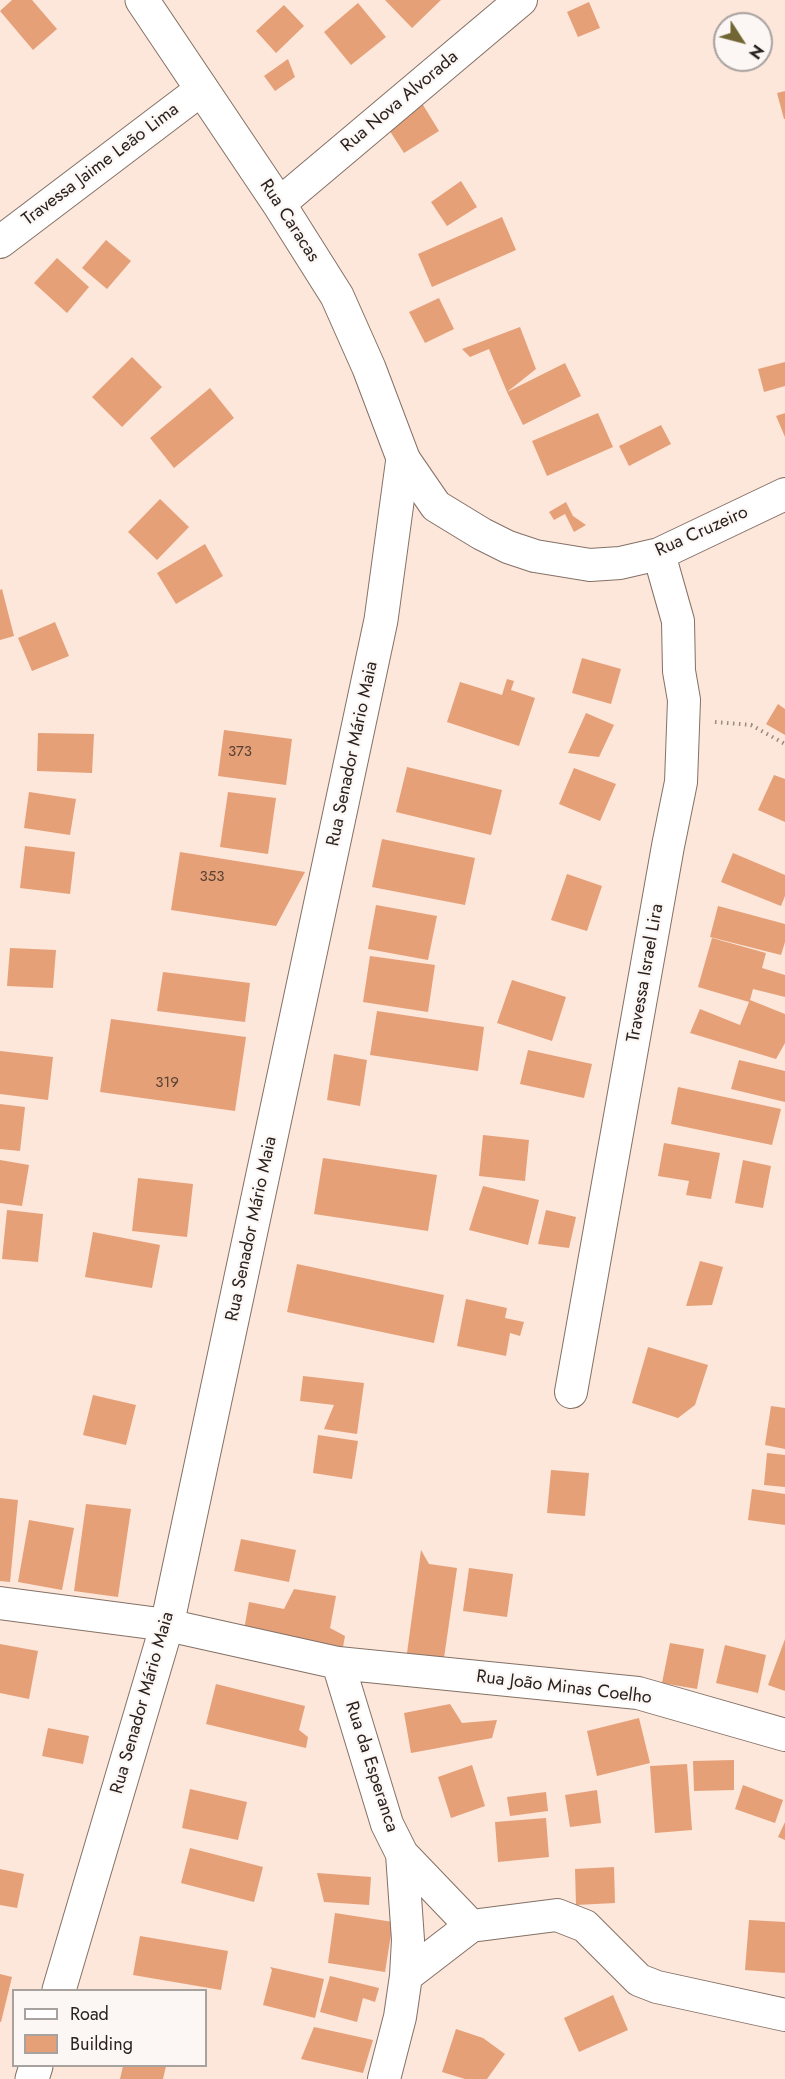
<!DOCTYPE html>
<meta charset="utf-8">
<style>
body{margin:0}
#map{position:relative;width:785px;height:2079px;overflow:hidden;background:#fde6da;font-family:Jost,sans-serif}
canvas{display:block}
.legend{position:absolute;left:12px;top:1989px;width:195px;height:78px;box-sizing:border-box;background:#fcf7f5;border:2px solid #a8a29f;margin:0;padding:8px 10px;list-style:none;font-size:18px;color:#2a221e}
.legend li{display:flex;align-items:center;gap:12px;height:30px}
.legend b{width:30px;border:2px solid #a8a29f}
.north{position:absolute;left:713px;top:12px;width:60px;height:60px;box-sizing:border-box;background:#fcf7f5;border:2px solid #a8a29f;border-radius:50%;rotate:126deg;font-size:16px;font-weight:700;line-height:24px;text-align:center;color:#2a221e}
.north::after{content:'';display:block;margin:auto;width:21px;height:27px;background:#716633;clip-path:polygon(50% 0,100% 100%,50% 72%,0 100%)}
</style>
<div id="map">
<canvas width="785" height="2079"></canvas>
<ul class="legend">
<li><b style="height:8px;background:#fff"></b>Road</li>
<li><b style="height:16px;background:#e5a078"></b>Building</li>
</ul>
<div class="north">N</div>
</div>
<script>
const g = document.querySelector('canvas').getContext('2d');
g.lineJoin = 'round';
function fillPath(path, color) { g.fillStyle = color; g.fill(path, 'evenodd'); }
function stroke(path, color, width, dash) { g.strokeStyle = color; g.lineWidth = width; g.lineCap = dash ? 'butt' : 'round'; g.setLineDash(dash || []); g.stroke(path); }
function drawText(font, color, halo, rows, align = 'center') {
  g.font = font + ' Jost,sans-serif'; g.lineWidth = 4.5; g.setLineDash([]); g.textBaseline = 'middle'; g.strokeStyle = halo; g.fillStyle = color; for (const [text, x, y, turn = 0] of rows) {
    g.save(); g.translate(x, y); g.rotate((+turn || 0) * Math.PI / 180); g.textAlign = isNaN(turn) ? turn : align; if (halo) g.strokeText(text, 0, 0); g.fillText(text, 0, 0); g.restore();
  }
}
fillPath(new Path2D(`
 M12 0H32L57 29 33 50 0 11Z
 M385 0H441L412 28Z
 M589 2 600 28 578 37 567 12Z
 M358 3 386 37 351 65 324 32Z
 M284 5 304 26 276 53 256 31Z
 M288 59 295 77 275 91 264 76Z
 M785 91V119H784L777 93Z
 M420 100 439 131 404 153 384 122Z
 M461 181 477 207 447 226 431 202Z
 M502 217 516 250 432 287 418 254Z
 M106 240 131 261 107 289 82 268Z
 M57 258 89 287 67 313 34 283Z
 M439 298 454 329 425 343 409 312Z
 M520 327 536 369 507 392 489 349 470 357 462 349Z
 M132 357 162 387 122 427 92 397Z
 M785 362V386L764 392 758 369Z
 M565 363 581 396 523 425 507 392Z
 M210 388 234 418 174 468 150 438Z
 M598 413 613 447 547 476 532 441Z
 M785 413V437L776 416Z
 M661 425 671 444 629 466 619 446Z
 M160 499 189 527 157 560 128 532Z
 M566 502 573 516 586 525 574 532 565 514 554 520 549 512Z
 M205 544 223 576 176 604 157 573Z
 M2 589 14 636 0 640V590Z
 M55 622 69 656 32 671 18 638Z
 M582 658 621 669 611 704 572 693Z
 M507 679 514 681 511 690 535 698 519 746 447 722 460 682 502 695Z
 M778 704 785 709V735L766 724Z
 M586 713 614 725 599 757 568 753Z
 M224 730 292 739 286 785 218 776Z
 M38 733 94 734 92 773 37 771Z
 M407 767 502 790 491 835 396 812Z
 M574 768 616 784 600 821 559 804Z
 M774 775 785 779V822L758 810Z
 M29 792 76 799 70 835 24 828Z
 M228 792 276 798 268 854 220 847Z
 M382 839 475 858 465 905 372 887Z
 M25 846 75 852 70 894 20 888Z
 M180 852 305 872 276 926 171 910Z
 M733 853 785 875V896L781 906 721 882Z
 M567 874 602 886 587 931 551 920Z
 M376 905 437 916 428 960 368 949Z
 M718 906 785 924V942L781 955 710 937Z
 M712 938 766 953 762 968 785 975V997L753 989 750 1000 785 1014V1043L776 1059 690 1033 700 1009 740 1025 749 1002 698 987Z
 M10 948 56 950 53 988 7 986Z
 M370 956 435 965 428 1012 363 1002Z
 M163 972 250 983 245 1022 157 1011Z
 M512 980 566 997 552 1041 497 1023Z
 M377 1011 484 1027 478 1071 370 1055Z
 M111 1019 246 1037 235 1111 100 1092Z
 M528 1050 592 1064 584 1098 520 1084Z
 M0 1051 53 1057 48 1100 0 1094Z
 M334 1054 367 1060 360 1106 327 1100Z
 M739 1060 785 1071V1102L731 1089Z
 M678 1087 781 1109 772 1145 671 1124Z
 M0 1104 25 1107 20 1151 0 1149Z
 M483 1135 529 1140 525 1181 479 1176Z
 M664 1143 720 1153 711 1199 686 1195 689 1181 658 1176Z
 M323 1158 437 1175 428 1231 314 1214Z
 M0 1160 29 1165 22 1206 0 1203Z
 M743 1160 771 1166 763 1208 735 1203Z
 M138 1178 193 1184 187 1237 132 1231Z
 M483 1186 539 1200 528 1245 469 1230Z
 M7 1210 43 1214 38 1262 2 1259Z
 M546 1210 576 1217 569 1248 538 1244Z
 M93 1232 160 1245 152 1288 85 1277Z
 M700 1261 723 1267 712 1305 686 1306Z
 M297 1264 444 1295 434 1343 287 1312Z
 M466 1299 507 1308 505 1318 524 1322 520 1336 510 1333 506 1356 457 1346Z
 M648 1347 708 1365 695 1405 678 1418 632 1403Z
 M303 1376 364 1383 357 1434 324 1429 334 1405 300 1401Z
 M93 1395 136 1405 126 1445 83 1435Z
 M771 1406 785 1408V1449L765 1445Z
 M318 1435 358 1441 352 1479 313 1473Z
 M767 1453 785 1455V1487L764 1485Z
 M551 1470 589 1473 585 1516 547 1513Z
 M752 1489 785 1494V1525L748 1520Z
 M0 1498 18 1500 10 1582 0 1581Z
 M86 1504 131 1509 118 1597 74 1591Z
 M29 1520 74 1528 62 1590 18 1582Z
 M241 1539 296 1550 289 1582 234 1571Z
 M421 1550 429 1564 457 1568 444 1658 407 1653Z
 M469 1568 513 1574 507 1617 463 1611Z
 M294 1589 336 1596 330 1628 345 1636 343 1647 244 1630 249 1602 284 1609Z
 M785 1639V1691L768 1685Z
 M670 1643 704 1649 697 1689 662 1683Z
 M0 1644 38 1651 29 1699 0 1693Z
 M725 1645 766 1655 758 1693 716 1683Z
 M216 1684 305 1706 299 1730 308 1737 306 1748 206 1724Z
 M450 1704 462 1723 497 1720 492 1738 411 1753 404 1713Z
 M639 1718 650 1763 597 1776 587 1731Z
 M48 1728 89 1736 83 1764 42 1756Z
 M734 1760V1790L694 1791 693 1761Z
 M687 1764 692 1830 655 1833 650 1766Z
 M472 1765 485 1806 451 1818 438 1777Z
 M743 1785 783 1800 775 1823 735 1809Z
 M190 1789 247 1802 238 1840 182 1828Z
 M597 1790 601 1823 570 1827 565 1795Z
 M546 1792 548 1811 510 1816 507 1797Z
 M546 1818 549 1857 498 1862 495 1822Z
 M785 1822V1840L778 1837Z
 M190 1848 263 1867 254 1902 181 1883Z
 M614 1867 615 1903 576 1905 575 1869Z
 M0 1869 24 1874 17 1908 0 1905Z
 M317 1873 371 1877 369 1905 324 1902Z
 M335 1913 393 1922 385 1972 328 1963Z
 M749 1920 785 1922V1973L745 1970Z
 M140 1936 228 1951 221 1990 133 1975Z
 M270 1967 324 1979 315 2018 263 2005 272 1970Z
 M0 1974 12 1977 1 2022H0Z
 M330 1976 379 1988 375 2002 363 1998 357 2022 320 2012Z
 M613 1995 628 2030 579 2052 564 2018Z
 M314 2027 373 2040 363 2073 301 2059Z
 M456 2029 483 2038 505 2054 487 2079H465L442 2072Z
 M123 2066H166L163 2079H120Z`), '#e5a078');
const minor = new Path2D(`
 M279 204 521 0
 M0 242 202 89
 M403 458 436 506 482 534 508 547 535 556 590 565 620 563 659 554 785 494
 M571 1392 668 846 681 782 684 700 679 671 678 621 659 554
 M0 1603 167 1625 338 1663 638 1693 785 1735
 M338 1663 387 1824 402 1854 408 1940 406 1976 400 2017 384 2079
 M402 1854 471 1926
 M406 1976 471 1926 557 1915 585 1926 639 1980 657 1987 785 2015`);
const tertiary = new Path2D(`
 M59 1990 167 1625 381 620 403 458 369 368 337 296 279 204 142 0
 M32 2079 36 2066`);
stroke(minor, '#847166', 34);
stroke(tertiary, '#847166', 35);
stroke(new Path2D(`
 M715 722 751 725 785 744`), '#998981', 4, [1.5, 4.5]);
stroke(minor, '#fff', 32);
stroke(tertiary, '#fff', 33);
drawText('15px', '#594234', null, [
 ["373",240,752],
 ["353",212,877],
 ["319",167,1083]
]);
drawText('18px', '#2a221e', '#fcf7f5', [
 ["Rua Nova Alvorada",400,102,-40],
 ["Travessa Jaime Leão Lima",101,165,-37],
 ["Rua Caracas",289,221,57],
 ["Rua Cruzeiro",702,532,-24],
 ["Rua Senador Mário Maia",353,754,-78],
 ["Travessa Israel Lira",646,973,-80],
 ["Rua Senador Mário Maia",252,1229,-78],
 ["Rua João Minas Coelho",564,1688,7],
 ["Rua Senador Mário Maia",143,1703,-74],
 ["Rua da Esperanca",371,1767,72]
]);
</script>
